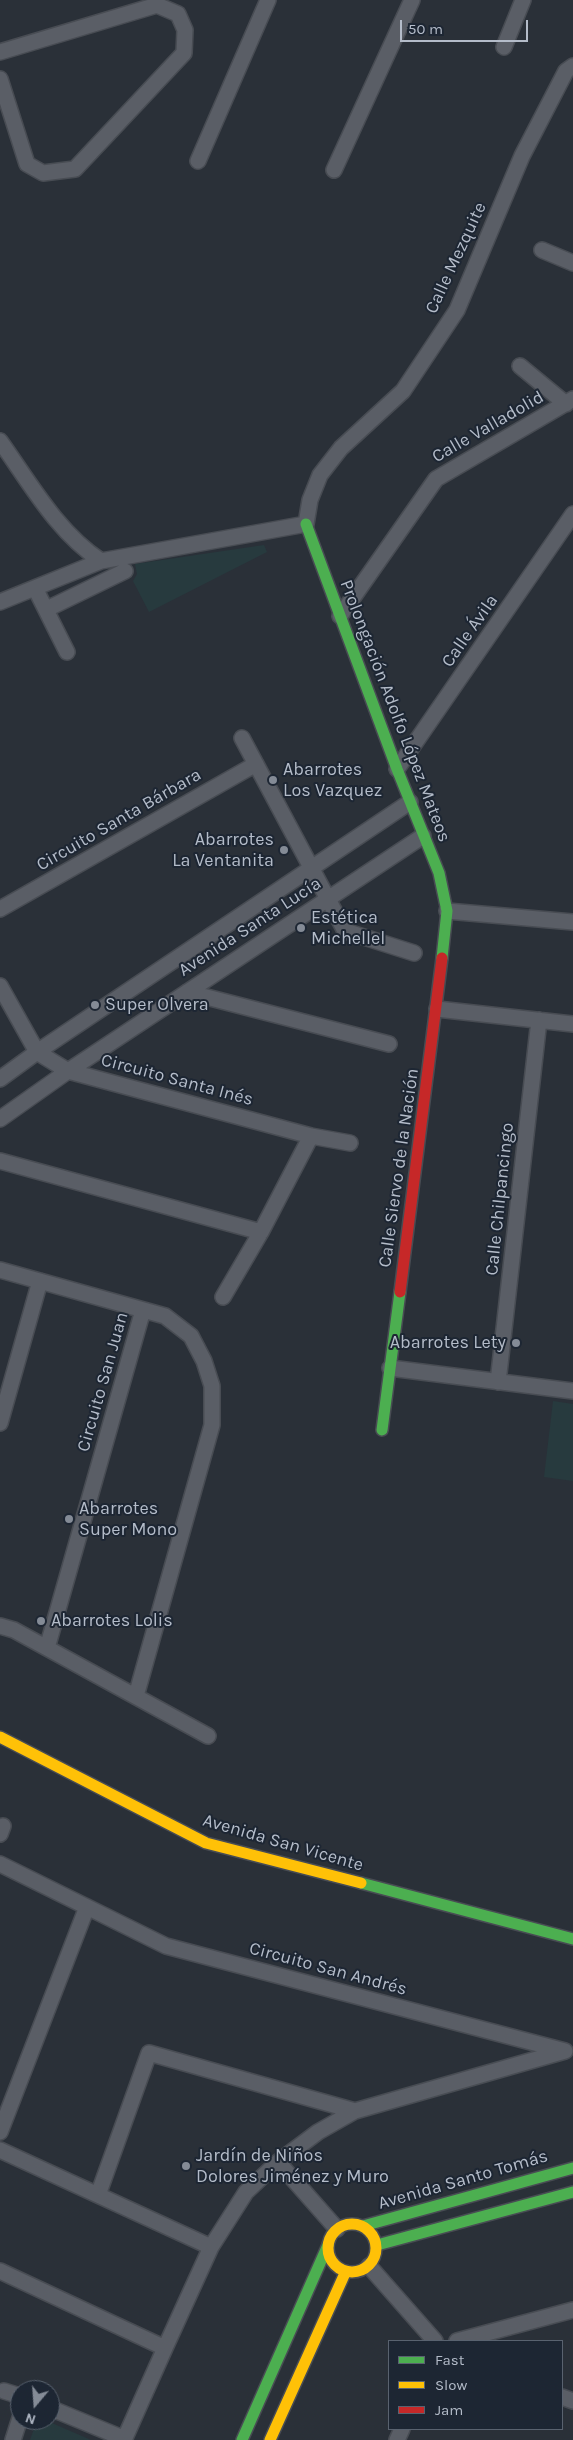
<!DOCTYPE html>
<meta charset="utf-8">
<style>
body{margin:0}
#map{position:relative;width:573px;height:2440px;overflow:hidden;background:#2a3038;font-family:Karla,sans-serif}
canvas{display:block}
.legend{position:absolute;left:388px;top:2340px;width:175px;height:90px;box-sizing:border-box;background:#1d2633;border:1px solid #59626f;margin:0;padding:6px 9px;list-style:none;font-size:15px;color:#b4bcc9}
.legend li{display:flex;align-items:center;gap:10px;height:25px}
.legend b{width:25px;border:1px solid #59626f}
.north{position:absolute;left:10px;top:2380px;width:50px;height:50px;box-sizing:border-box;background:#1d2633;border:1px solid #59626f;border-radius:50%;rotate:198deg;font-size:14px;font-weight:700;line-height:20px;text-align:center;color:#b4bcc9}
.north::after{content:'';display:block;margin:auto;width:18px;height:22px;background:#848b96;clip-path:polygon(50% 0,100% 100%,50% 72%,0 100%)}
.scale{position:absolute;left:400px;top:20px;width:128px;height:22px;box-sizing:border-box;border:2px solid #b4bcc9;border-top:0;padding-left:6px;font-size:15px;line-height:18px;white-space:nowrap;color:#b4bcc9;-webkit-text-stroke:4px #1d2633;paint-order:stroke}
</style>
<div id="map">
<canvas width="573" height="2440"></canvas>
<ul class="legend">
<li><b style="height:6px;background:#4caf50"></b>Fast</li>
<li><b style="height:6px;background:#ffc107"></b>Slow</li>
<li><b style="height:6px;background:#c62828"></b>Jam</li>
</ul>
<div class="north">N</div>
<div class="scale">50 m</div>
</div>
<script>
const g = document.querySelector('canvas').getContext('2d');
g.lineJoin = 'round';
function fillPath(path, color) { g.fillStyle = color; g.fill(path, 'evenodd'); }
function stroke(path, color, width, dash) { g.strokeStyle = color; g.lineWidth = width; g.lineCap = dash ? 'butt' : 'round'; g.setLineDash(dash || []); g.stroke(path); }
function drawText(font, color, halo, rows, align = 'center') {
  g.font = font + ' Karla,sans-serif'; g.lineWidth = 4; g.setLineDash([]); g.textBaseline = 'middle'; g.strokeStyle = halo; g.fillStyle = color; for (const [text, x, y, turn = 0] of rows) {
    g.save(); g.translate(x, y); g.rotate((+turn || 0) * Math.PI / 180); g.textAlign = isNaN(turn) ? turn : align; if (halo) g.strokeText(text, 0, 0); g.fillText(text, 0, 0); g.restore();
  }
}
fillPath(new Path2D(`
 M264 545 267 552 149 612 133 581 137 574 135 564Z
 M553 1401 573 1404V1481L544 1477Z
 M37 2420H45L91 2440H30Z`), '#273a3e');
const street = new Path2D(`
 M504 47 523 0
 M0 52 157 5 178 14 185 30 184 53 75 169 43 173 27 164 0 79
 M198 161 268 0
 M334 170 412 0
 M542 250 573 263
 M520 366 566 404
 M0 441C30 483 57 532 101 561
 M35 588 67 652
 M0 602 101 561 306 524 310 500 320 475 341 448 403 391 457 310 522 156 566 71 573 66
 M47 609 125 571
 M340 616 436 479 573 399
 M242 738 345 931 414 953
 M397 769 573 514
 M0 909 256 764
 M447 911 573 922
 M0 986 37 1052 68 1071 311 1136 350 1143
 M187 992 389 1044
 M437 1009 573 1024
 M0 1079 37 1052 410 802
 M0 1119 68 1071 423 836
 M0 1161 261 1232
 M0 1270 165 1316 191 1336 204 1361 212 1386V1425L136 1696
 M223 1297 261 1232 311 1136
 M390 1368 573 1391
 M498 1382 539 1020
 M0 1423 40 1281
 M0 1626 14 1630 208 1736
 M47 1648 143 1310
 M0 1834 3 1826
 M0 1864 166 1946 565 2051
 M0 2132 87 1907
 M0 2150 211 2247
 M278 2162 337 2229
 M98 2195 149 2053 355 2111
 M369 2266 435 2341
 M0 2271 165 2348 124 2440
 M457 2341 573 2310
 M165 2348 211 2247 246 2192 278 2162 318 2132 355 2111 565 2051
 M4 2391 20 2396
 M562 2397 573 2401
 M50 2408 125 2439
 M13 2440 20 2418
 M397 2440 402 2429`);
const fast = new Path2D(`
 M306 524 397 769 439 873 447 911 442 958
 M382 1430 400 1292
 M361 1883 573 1939
 M363 2226 573 2168
 M377 2245 573 2192
 M242 2440 328 2245`);
const slow = new Path2D(`
 M0 1737 206 1843 361 1883
 M328 2248a24 24 0 1 1 48 0a24 24 0 1 1-48 0Z
 M270 2440 346 2271`);
const jam = new Path2D(`
 M400 1292 442 958`);
stroke(street, '#484c53', 18);
stroke(fast, '#484c53', 14);
stroke(slow, '#484c53', 14);
stroke(jam, '#484c53', 14);
stroke(street, '#5a5e66', 15);
stroke(fast, '#4caf50', 11);
stroke(slow, '#ffc107', 11);
stroke(jam, '#c62828', 11);
for (const [x, y, r, color] of [
 [273,780,5,"#848b96"],
 [284,850,5,"#848b96"],
 [301,928,5,"#848b96"],
 [95,1005,5,"#848b96"],
 [516,1343,5,"#848b96"],
 [69,1519,5,"#848b96"],
 [41,1621,5,"#848b96"],
 [186,2166,5,"#848b96"]
]) { const dot = new Path2D(); dot.arc(x, y, r, 0, 2 * Math.PI); g.fillStyle = color; g.fill(dot); stroke(dot, '#1d2633', 2); }
drawText('18px', '#b4bcc9', '#1d2633', [
 ["Calle Mezquite",456,258,-65],
 ["Calle Valladolid",488,427,-30],
 ["Calle Ávila",470,631,-55],
 ["Prolongación Adolfo López Mateos",395,711,69],
 ["Circuito Santa Bárbara",119,820,-30],
 ["Avenida Santa Lucía",250,927,-33],
 ["Circuito Santa Inés",177,1080,15],
 ["Calle Siervo de la Nación",399,1168,-82],
 ["Calle Chilpancingo",500,1199,-84],
 ["Circuito San Juan",103,1382,-74],
 ["Avenida San Vicente",283,1843,16],
 ["Circuito San Andrés",328,1969,15],
 ["Avenida Santo Tomás",463,2180,-16]
]);
drawText('18px', '#b4bcc9', '#1d2633', [
 ["Abarrotes",283,770],
 ["Los Vazquez",283,791],
 ["Abarrotes",274,840,"right"],
 ["La Ventanita",274,861,"right"],
 ["Estética",311,918],
 ["Michellel",311,939],
 ["Super Olvera",105,1005],
 ["Abarrotes Lety",506,1343,"right"],
 ["Abarrotes",79,1509],
 ["Super Mono",79,1530],
 ["Abarrotes Lolis",51,1621],
 ["Jardín de Niños",196,2156],
 ["Dolores Jiménez y Muro",196,2177]
], 'left');
</script>
